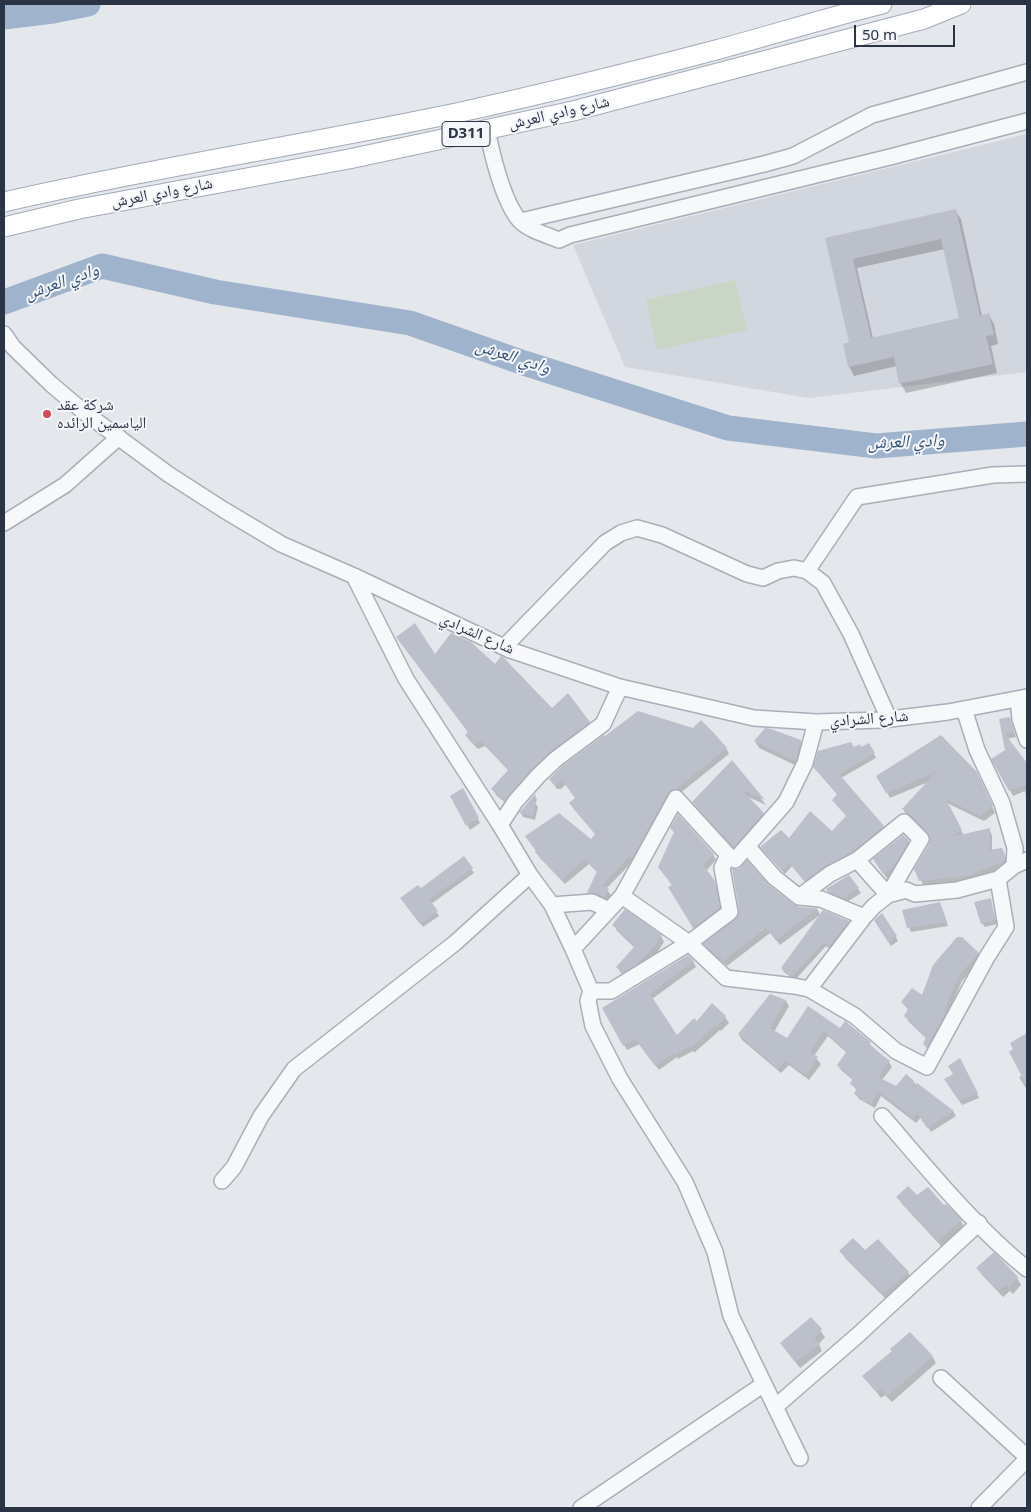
<!DOCTYPE html>
<meta charset="utf-8">
<style>
body{margin:0}
#map{position:relative;width:1031px;height:1512px;overflow:hidden;background:#e4e7ec;font-family:"Noto Sans",sans-serif}
canvas{display:block}
.frame{position:absolute;inset:0;border:5px solid #2b3445;pointer-events:none}
.scale{position:absolute;left:854px;top:25px;width:101px;height:22px;box-sizing:border-box;border:2px solid #2b3445;border-top:0;padding-left:6px;font-size:15px;line-height:18px;white-space:nowrap;color:#2b3445;-webkit-text-stroke:4px #f4f6f9;paint-order:stroke}
</style>
<div id="map">
<canvas width="1031" height="1512"></canvas>
<div class="frame"></div>
<div class="scale">50 m</div>
</div>
<script>
const g = document.querySelector('canvas').getContext('2d');
g.lineJoin = 'round';
function fillPath(path, color) { g.fillStyle = color; g.fill(path, 'evenodd'); }
function stroke(path, color, width, dash) { g.strokeStyle = color; g.lineWidth = width; g.lineCap = dash ? 'butt' : 'round'; g.setLineDash(dash || []); g.stroke(path); }
function drawText(font, color, halo, rows, align = 'center') {
  g.font = font + ' "Noto Sans","Noto Naskh Arabic",sans-serif'; g.lineWidth = 4; g.setLineDash([]); g.textBaseline = 'middle'; g.strokeStyle = halo; g.fillStyle = color; for (const [text, x, y, turn = 0] of rows) {
    g.save(); g.translate(x, y); g.rotate((+turn || 0) * Math.PI / 180); g.textAlign = isNaN(turn) ? turn : align; if (halo) g.strokeText(text, 0, 0); g.fillText(text, 0, 0); g.restore();
  }
}
fillPath(new Path2D(`
 M1027 134V372L809 398 625 367 573 245Z`), '#d2d6de');
fillPath(new Path2D(`
 M735 280 747 330 657 350 646 300Z`), '#c9d6c5');
fillPath(new Path2D(`
 M955 210 961 219 982 316 989 315 994 324 998 344 991 346 997 373 906 393 901 384 897 366 854 376 849 366 851 343 827 238ZM945 249 961 319 873 338 857 268Z
 M397 638 435 656 495 666 552 709 589 723 592 728 508 805 496 795 493 790 509 771 485 746 478 749 469 740 466 735 469 733Z
 M1010 718 1016 737 1007 739 1027 765V802L1025 791 1013 796 993 759 1006 751 1000 720Z
 M941 737 980 779 995 813 984 821 947 803 964 836 989 829 992 835V851L1002 849 1008 862V866L977 879V880L924 886 921 880 931 838 915 821 906 814 903 809 928 782 890 798 878 776Z
 M755 741H801L804 748 799 767 759 748Z
 M869 744 876 758 841 778 885 830 854 856 807 884 792 866 785 874 764 851 789 840 832 833 847 817 838 795 817 771 853 748 861 749Z
 M726 748 729 754 679 794 633 861 606 889 611 895 607 902 591 898 588 893 598 873 589 864 565 884 539 857 536 852 591 841 596 835 573 808 576 798 566 784 561 789H557L550 779Z
 M732 762 766 805 746 796 763 813 767 820 738 853 697 808 694 802Z
 M463 790 480 823 470 830 451 797Z
 M535 796 537 800 535 803 538 807 535 820 523 817 521 813Z
 M671 828 713 854 716 860 706 871 717 888 722 914 697 933 670 888 673 886 659 867 675 834Z
 M908 841 912 848 897 874 888 880 879 866Z
 M464 858 474 873 431 904 439 916 423 927 404 902Z
 M849 876 861 893 847 902 832 896 828 889Z
 M767 885 792 905 799 908 817 909 820 915 780 945 770 933 727 966 708 950 705 944 740 917Z
 M990 899 997 924 985 927 982 923Z
 M942 908 948 926 911 932 904 911Z
 M823 912 848 922 851 926 832 950 826 946 795 980 784 972 782 968Z
 M882 915 898 941 891 946 875 921Z
 M614 925 661 936 664 942 657 953 640 970 627 978 621 973 617 967 635 948 617 931Z
 M978 953 981 959 962 981 931 1051 928 1050 924 1044 927 1039 909 1022 906 1016 909 1011 903 1002 923 997Z
 M693 961 696 967 652 999 676 1037 697 1023 712 1005 725 1017 729 1023 721 1031 720 1030 694 1053 693 1051 678 1059 677 1057 659 1070 640 1044 627 1050 603 1008Z
 M771 996 786 1001 789 1006 774 1032 788 1040 808 1008 840 1030 849 1025 889 1062 892 1067 882 1080 896 1088 914 1082 916 1086 953 1111 956 1116 931 1132 921 1117 916 1123 881 1096 875 1108 859 1099 856 1094 857 1091 852 1084 853 1080 842 1071 838 1066 847 1053 828 1036 814 1056 821 1064 809 1080 789 1065 781 1073 742 1040 739 1035Z
 M1027 1034V1090L1019 1077 1023 1075 1011 1044Z
 M960 1060 979 1098 962 1105 946 1079 954 1075Z
 M917 1196 944 1207 961 1221 964 1228 942 1247 902 1204 898 1197Z
 M878 1240 908 1273 912 1279 887 1300 845 1258 841 1251 865 1252Z
 M994 1254 1017 1278 1021 1285 1013 1294 1010 1291 1003 1297 982 1275 978 1268Z
 M811 1319 825 1337 819 1344 822 1351 800 1368 781 1343Z
 M893 1352 932 1356 936 1363 892 1402 885 1395 881 1398 864 1376Z`), '#0003');
stroke(new Path2D(`
 M4 17 53 11 88 4
 M4 302 102 266 215 292 410 323 524 363 728 428 876 446 1027 434`), '#9fb4cc', 25);
fillPath(new Path2D(`
 M956 209 980 316 989 313 994 335 986 336 993 364 899 384 894 357 848 367 843 344 849 342 825 238ZM941 239 959 318 871 338 853 259Z
 M415 623 435 654 451 633 471 642 495 664 501 656 503 657 552 708 568 693 590 722 550 752 531 770 505 801 491 789 508 770 481 741 474 744 465 735 468 732 396 637Z
 M638 711 693 728 701 720 713 732 727 748 676 789 668 793 632 858 630 856 602 885 609 889 604 897 596 893H587L597 871 585 859 562 880 534 851H536L525 836 559 813 591 839 595 834 569 803 575 798 562 780 557 784H553L549 779 562 766 604 735 605 736Z
 M1010 717 1014 732 1005 734 1027 763V784L1009 791 991 759 1005 750 999 719Z
 M765 728 771 729 801 740 796 761 754 741Z
 M941 735 977 772 993 806 980 816 946 799 962 830 951 837 990 828 989 850 1002 848 1005 855V861L974 873 975 875 919 881 914 869 929 844 930 836 911 815 902 809 936 772 886 793 876 776Z
 M851 742 854 747 860 744 861 747 869 743 875 753 839 774 884 826 852 852 826 866 804 881 790 864 782 871 760 847 781 830 789 838 810 811 832 831 846 816 832 800 837 794 813 767 818 751Z
 M732 760 765 800 741 789 764 813 734 847 692 802Z
 M463 788 479 818 466 826 450 796Z
 M535 794 536 795 532 800 536 802 533 816 519 813Z
 M678 814 714 854 703 865 715 881 720 908 693 928 668 887 672 885 658 867 674 832 670 828Z
 M903 835 909 840 893 867 883 874 873 859Z
 M464 856 473 868 429 899 438 911 420 924 400 898 418 885 421 888Z
 M747 860 768 884 793 904 800 907 818 908 776 940 766 928 723 961 703 944 738 916 739 910 732 869H739Z
 M849 875 859 888 844 898 828 892 826 889Z
 M991 898 995 920 981 924 974 902Z
 M940 902 947 922 907 928 902 910Z
 M625 909 662 935 654 947 637 964 623 973 616 967 635 946 612 925Z
 M823 910 849 921 829 946 824 942 792 976 781 968Z
 M882 913 897 936 888 942 874 920Z
 M957 937H962L979 953 959 975 944 1011 946 1012 927 1047 923 1044 926 1037 904 1016 908 1009 901 1002 912 988 922 995 933 965Z
 M688 955 694 961 650 994 677 1035 694 1018 697 1021 712 1003 726 1016 717 1027 716 1025 691 1048 689 1046 674 1055 673 1053 655 1066 635 1039 623 1046 602 1008Z
 M770 994 786 1000 770 1028 787 1038 808 1006 840 1028 845 1021 871 1042 869 1045 890 1061 878 1077 896 1086 906 1074 914 1081 912 1087 917 1083 954 1111 927 1128 917 1113 913 1118 878 1091 872 1104 861 1099 854 1094 857 1088 850 1084 853 1078 837 1065 847 1051 824 1031 810 1052 818 1057 806 1075 786 1061 778 1069 738 1034Z
 M1027 1033V1086L1009 1052 1013 1049 1010 1043Z
 M960 1058 978 1093 959 1101 944 1079 953 1074 948 1066Z
 M908 1186 917 1195 928 1187 944 1205 946 1204 962 1220 938 1241 896 1197Z
 M853 1238 865 1250 878 1239 909 1272 883 1294 839 1251Z
 M994 1252 1018 1277 1009 1288 1006 1285 998 1291 976 1268Z
 M811 1317 822 1329 814 1339 820 1344 795 1362 780 1343Z
 M910 1332 933 1356 888 1396 881 1389 876 1392 862 1376 892 1351 890 1349Z`), '#bbc0ca');
const minor = new Path2D(`
 M487 130C492 154 503 202 520 221 529 230 547 235 559 240L570 235 890 157 1027 121
 M521 221 764 164 793 156 872 115 1027 72
 M4 334 13 347 51 384 84 412 168 474 224 510 281 544 354 576 510 650 620 687 754 718 816 722 882 720 948 712 1027 697
 M4 523 65 485 119 437
 M807 571 857 497 993 475 1027 474
 M354 576 406 679 500 825 530 875 552 905 573 949 591 991 588 1001 593 1026 620 1079 685 1182 715 1252 731 1316 800 1458
 M504 647 605 543 621 533 637 528 662 535 747 574 763 578 778 571 794 568 807 571 823 583 851 634 889 719
 M1018 699 1020 719 1027 740
 M964 709 977 750 1002 803 1015 848 1014 866 1027 860
 M500 825 515 802 538 776 556 759 603 724 620 687
 M747 846 774 877 799 897 821 899 864 917
 M998 879 1006 927 987 957 927 1067 896 1051 855 1016 809 989 864 917 874 906 888 895 906 890 915 894 957 890 998 879 1014 866
 M622 896 689 943 726 978 794 986 809 989
 M799 897 830 874 857 860 904 822 921 839 888 895 857 860
 M552 905 592 902 609 910
 M573 949 622 896 676 798 728 855 735 860 786 802 805 763 816 722
 M591 991H611L689 943 730 912 722 868 728 855
 M882 1116C928 1169 973 1225 1027 1269
 M222 1181 234 1167 261 1116 294 1069 455 943 530 875
 M941 1378 1027 1457
 M775 1407 859 1334 979 1223
 M581 1508 764 1384
 M979 1508 1027 1459`);
const major = new Path2D(`
 M4 202C155 167 309 144 461 112 547 93 632 72 716 50 772 35 826 18 882 4
 M4 227 79 209 349 159 573 111 924 19 961 4`);
stroke(minor, '#a9aeb7', 18);
stroke(major, '#a3abb8', 21);
stroke(minor, '#f7f8fa', 15);
stroke(major, '#fff', 19);
for (const [x, y, r, color] of [
 [47,414,5,"#d1495b"]
]) { const dot = new Path2D(); dot.arc(x, y, r, 0, 2 * Math.PI); g.fillStyle = color; g.fill(dot); stroke(dot, '#f4f6f9', 2); }
for (const [x, y, w] of [
 [466,134,48]
]) { const box = new Path2D(); box.roundRect(x - w / 2, y - 12.5, w, 25, 4); g.fillStyle = '#f4f6f9'; g.fill(box); stroke(box, '#2b3445', 1); }
drawText('bold 15px', '#2b3445', null, [
 ["D311",466,134]
]);
drawText('16px', '#2b3445', '#f4f6f9', [
 ["شارع وادي العرش",559,113,-13],
 ["شارع وادي العرش",162,193,-11],
 ["شارع الشرادي",477,634,24],
 ["شارع الشرادي",869,719,-4]
]);
drawText('16px', '#2b3445', '#f4f6f9', [
 ["شرکة عقد",57,405],
 ["الیاسمین الرائدہ",57,423]
], 'left');
drawText('italic 18px', '#34527a', '#f4f6f9', [
 ["وادي العرش",62,282,-19],
 ["وادي العرش",513,357,18],
 ["وادي العرش",906,442,-2]
]);
</script>
